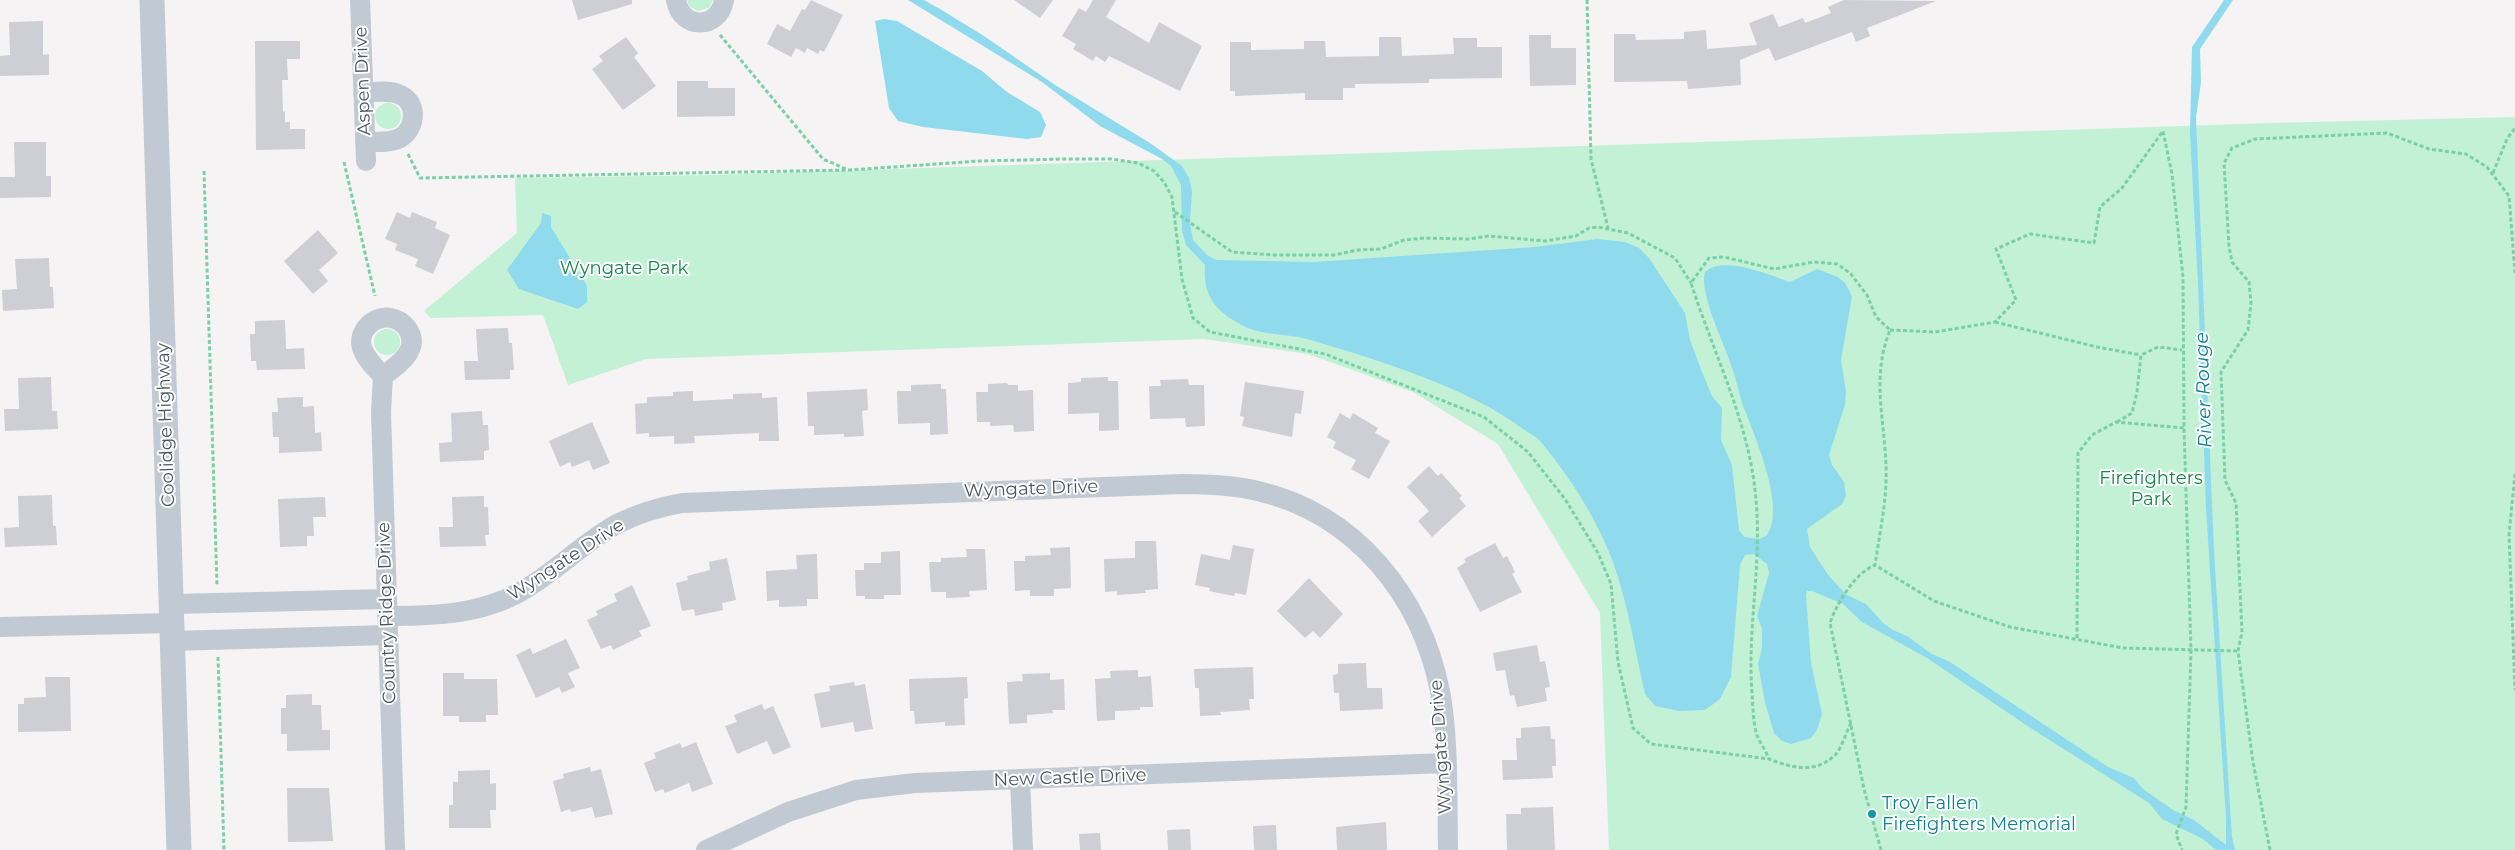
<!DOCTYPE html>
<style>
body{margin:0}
canvas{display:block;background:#f5f3f3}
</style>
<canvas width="2515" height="850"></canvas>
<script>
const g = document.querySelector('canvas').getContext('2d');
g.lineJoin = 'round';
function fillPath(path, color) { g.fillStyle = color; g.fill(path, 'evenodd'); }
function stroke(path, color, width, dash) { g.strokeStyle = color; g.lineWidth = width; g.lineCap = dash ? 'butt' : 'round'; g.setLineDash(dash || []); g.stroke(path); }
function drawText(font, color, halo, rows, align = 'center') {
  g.font = font + ' Montserrat,sans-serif'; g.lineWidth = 4; g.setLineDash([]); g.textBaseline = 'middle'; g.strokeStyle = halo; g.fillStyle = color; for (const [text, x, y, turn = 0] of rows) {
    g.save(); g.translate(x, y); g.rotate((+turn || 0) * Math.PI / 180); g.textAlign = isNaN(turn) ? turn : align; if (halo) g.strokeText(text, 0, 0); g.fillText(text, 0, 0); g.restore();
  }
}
fillPath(new Path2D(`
 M687 0H713L709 8 698 11 689 6Z
 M375 116a13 13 0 1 1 26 0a13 13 0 1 1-26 0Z
 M2515 117V850H1609L1600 613 1498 444 1413 392 1308 354 1204 339 646 359 568 385 543 315 431 318 424 311 517 233 515 178 712 175 2272 123Z
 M374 342a13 13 0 1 1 26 0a13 13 0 1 1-26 0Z`), '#c3f1d5');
fillPath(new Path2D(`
 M908 0H924L940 9 984 36 1055 85 1150 143 1182 166 1189 178 1192 191 1190 223 1193 240 1207 255 1216 260 1314 262 1535 247 1597 239 1625 242 1639 248 1649 258 1685 313 1690 340 1702 372 1712 396 1722 408 1721 440 1732 465 1739 530 1744 537 1759 539 1766 536C1788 510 1753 432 1742 403 1738 389 1735 375 1730 362 1723 341 1699 293 1705 272 1724 255 1769 275 1790 282L1817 269 1838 277 1845 283 1852 296 1841 360 1846 392 1845 405 1829 455 1832 465 1844 482 1846 496 1842 504 1807 529 1810 547 1828 575 1840 588 1847 595 1866 604 1883 623 1893 630 1907 636 1932 654 1950 662 2108 767 2134 778 2143 789 2173 810 2194 820 2226 845V818L2206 509 2198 284 2190 133 2192 47 2224 0H2233L2200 49 2201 82 2196 117 2214 552 2232 837 2235 850H2216L2203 839 2162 819 2149 803 2029 727 1927 658 1862 622 1843 604 1812 591H1807L1806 595 1811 663 1822 714 1817 730 1811 738 1791 744 1782 741 1774 733 1765 702 1758 664 1762 648V629L1757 616 1769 573 1767 564 1754 554 1745 555 1740 565 1731 677 1720 699 1705 710 1679 711 1655 706 1645 694C1635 650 1628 604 1613 562 1597 519 1570 477 1541 442 1537 437 1529 433 1523 429 1470 388 1372 358 1307 339 1284 333 1259 336 1238 323 1213 309 1203 293 1205 265L1186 245 1182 231 1181 185 1171 166 1162 159 1100 126 1042 82Z
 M884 19 897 21 982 71 1007 92 1040 112 1046 125 1041 137 1027 139 923 127 898 121 889 108 875 21Z
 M542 213 551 216V227L587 286V302L578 309 519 289 507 270 541 223Z`), '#90daee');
fillPath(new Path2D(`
 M572 0H632V4L578 20Z
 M811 0 843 15 824 52 820 50 818 54 807 48 805 53 796 48 791 57 767 44 777 24 790 31 802 9 805 10Z
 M1014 0H1053L1040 18Z
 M1093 0H1116L1106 17 1149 43 1159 22 1202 46 1180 91 1109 56 1105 62 1096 56 1093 61 1073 49 1076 44 1062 36 1079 8 1086 12Z
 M1844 0 1936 1 1867 28 1870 36 1856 42 1852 32 1775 61 1769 48 1740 60 1741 85 1688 89 1687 81 1614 82V34H1635L1636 40 1684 39V32L1706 30 1707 49 1757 45 1749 23 1773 14 1779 27 1803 18 1805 23 1831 13 1828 7Z
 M43 21V55L49 54V75L0 76V56L10 55 9 22Z
 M1529 35H1551V48H1576V85L1530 86Z
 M626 37 638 53 634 57 656 86 623 110 592 69 603 61 599 56Z
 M1379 37H1401L1402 56 1454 54 1453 38H1477V47H1502V78L1429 79V83L1355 84V88H1343V100H1305V93L1235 96V91H1230V42H1251V50L1304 49V41H1325L1326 57 1379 56Z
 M255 41H300V59H287L288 80H282L283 112 285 111V122H290V129H305V149L256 150Z
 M677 81H708V88H735V116L677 117Z
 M14 142H46V176H51V197L0 198V177H15Z
 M397 212 410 218 412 212 437 222 435 228 450 235 433 274 415 266 418 259 395 250 397 244 385 239Z
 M318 230 338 253 319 270 328 281 313 294 284 261Z
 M49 258 50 287H53L54 308 3 311 2 290 17 289 15 259Z
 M285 320 286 349 304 348 305 369 257 370 256 361H251L250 334H255V321Z
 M508 328 509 343H512L514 370H510V379L465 380 464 361H478L476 329Z
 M51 377 52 411H57L58 429 5 431 4 409H19L18 378Z
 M1108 377V381H1118L1119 430 1099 431V413L1068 414V383L1081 382V378Z
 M1188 379 1189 385H1204L1205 426 1186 427 1185 418 1150 419 1149 386H1161L1160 380Z
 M1245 382 1304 391 1301 414 1295 413 1292 437 1242 426 1244 417 1240 416Z
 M1007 383 1008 385H1018V391L1033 390 1034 431 1014 432 1013 425 990 426V422H977L976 392H988V384Z
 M941 384V389H946L948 434 930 435V423L898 424 897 391H911V385Z
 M867 389 868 410 862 411 864 436 844 437V434L814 435V426H808L807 392Z
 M693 391V401L733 399V394L762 393V398L777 397 779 441H759V433L694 436 695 443 674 444V436L649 437V433L636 434 635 404 647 403V397L673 396V392Z
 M303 397V407L314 406 315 433 321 432 322 451 279 453V437H273L272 412H278L277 398Z
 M482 411 483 425H488L489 450 484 451V460L440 462 439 443 452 442 451 413Z
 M1340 413 1350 419 1353 413 1378 428 1375 433 1390 441 1369 479 1351 469 1356 460 1333 448 1336 442 1327 437Z
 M592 422 610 463 593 470 589 460 572 467 570 462 560 467 549 441Z
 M1429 466 1438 476 1441 473 1462 496 1459 498 1466 506 1432 537 1418 521 1429 511 1407 487Z
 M52 495 53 526H56L57 545 5 547 4 528 19 527 18 496Z
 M484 496V507H488L489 535H485L486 546 440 547 439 527H453L452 497Z
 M325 497 326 517H313L314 536H307V546L280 547 278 499Z
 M1135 541H1156L1158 589 1145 590 1146 593 1117 595V591L1105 592 1104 559 1135 558Z
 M1495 543 1503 558 1507 556 1515 572 1512 574 1522 592 1480 612 1457 568 1466 562 1464 559Z
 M1233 545 1254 549 1246 595 1235 593 1234 596 1209 591 1210 588 1195 585 1201 554 1230 560Z
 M1070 547 1071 588 1054 589V596H1030V590L1015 591 1014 561H1025V556L1051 555 1050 548Z
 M966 549H985L987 590 969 591 970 597 946 598V592H931L929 562H941V558L967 557Z
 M900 551 901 595H884V599H865V596H856L855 570H864V563H881V552Z
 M817 554 818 599H807V606L779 607V600L767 601 766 571 797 569 796 555Z
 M727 558 736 600 722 603 723 610 695 616 694 609 682 611 676 583 688 580 687 576 710 570 709 562Z
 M1309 578 1343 614 1320 638 1313 631 1305 638 1277 611Z
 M632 585 651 626 639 631 642 636 613 650 611 645 601 649 587 620 598 615 596 611 617 601 614 594Z
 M566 639 580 668 568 673 575 687 562 693 559 687 536 698 516 655 530 648 533 654Z
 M1537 645 1540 662 1545 661 1550 687 1545 688 1547 701 1517 707 1514 695 1510 696 1505 670 1496 671 1493 653Z
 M1366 663 1367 688H1382L1383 709 1340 711 1339 693H1334L1333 675 1338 674V664Z
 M1253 667 1254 699H1249L1250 710 1220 712 1221 715 1200 716 1199 688H1195L1194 669Z
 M1138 670V677L1151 676 1153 707H1140V710L1115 711V720L1097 721 1095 679 1111 678 1110 671Z
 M443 673H464V679H497L498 715H486V722H459V716H443Z
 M1050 673V680L1064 679 1065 710H1052L1053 713 1027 715V723L1009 724 1007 682 1023 681 1022 674Z
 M45 677H70L71 731 18 732V704H24V698L46 697Z
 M967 677 968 698 964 699 965 725 945 726V722L915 724 914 711H910L909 679Z
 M854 682 855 686 865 684 873 729 855 732 853 722 821 728 814 694 830 691 829 686Z
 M312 694V705H321L322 730H330V750L287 751V734H281V708H286V695Z
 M762 704 764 710 773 706 791 747 773 755 767 741 737 754 725 726 737 722 734 715Z
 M1550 726 1551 739H1555L1556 766H1552L1553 778 1503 780 1502 760H1517L1516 738H1521V728Z
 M696 742 713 784 692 792 689 783 665 793 663 789 655 792 644 763 656 758 654 753 680 743 682 748Z
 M590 767 591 772 601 769 613 814 595 818 592 807 571 812 570 809 561 812 553 781 564 778 563 774Z
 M490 770V784L496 783V810H490L491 828H449V805H453V782H458V771Z
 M287 788H329L333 841 288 842Z
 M1553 807 1555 850H1507L1506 814H1521V808Z
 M1386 822 1387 850H1337L1336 827Z
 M1276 825 1277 850H1254L1253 826Z
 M1190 829 1191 850H1168L1167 830Z
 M1100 833 1101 850H1080L1079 834Z`), '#cdcfd5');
stroke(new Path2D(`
 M1587 0 1591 159 1608 228
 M720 35 823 159 846 169
 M408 154 420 178 849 170 980 161 1065 159H1111L1138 163 1154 171 1164 182 1172 197 1182 279 1193 318 1210 332 1325 354 1484 417 1528 452 1565 499 1598 553 1611 584 1618 662 1633 728 1651 744 1769 759
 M344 162 375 296
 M204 171 217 585
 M2493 173 2507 139 2515 128
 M1175 212 1232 252 1274 255H1334L1358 250 1381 249 1404 240 1424 238 1469 239 1489 236 1545 241 1576 236 1589 228 1598 227 1628 233 1675 258 1691 283
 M1995 322 2097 347 2141 355
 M1890 330 1935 332 1995 322 2016 300 1996 249 2030 234 2094 243 2100 207 2122 188 2163 131 2172 174 2183 277 2184 428 2191 651 2186 807 2176 834 2182 850
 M2117 422 2132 413 2137 392 2141 355 2158 347 2182 350
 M2515 474 2509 534 2515 690
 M2077 638 2078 453 2092 435 2116 422 2184 428
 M218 657 224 850
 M1851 723C1846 732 1842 748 1835 755 1816 774 1792 768 1769 759 1766 751 1760 743 1757 735 1753 723 1753 707 1752 694 1747 629 1762 565 1756 500 1750 424 1714 355 1691 283L1709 258 1724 257 1774 269 1814 262 1837 264 1850 273 1867 295 1876 317 1890 330C1869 382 1888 429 1886 482 1885 509 1879 538 1875 565
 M1881 850 1864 789 1830 623C1837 603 1855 573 1875 565L1934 601 2010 627 2123 648 2238 651
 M2270 850 2253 762 2238 651 2242 632 2236 503 2225 480 2221 372 2248 330 2251 303 2249 282 2232 262 2229 246 2224 163 2232 148 2255 139 2387 133 2429 149 2466 154 2487 167 2509 196 2515 273`), '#7ad0a6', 3, [4, 2.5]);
stroke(new Path2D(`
 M360 0 366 161
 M676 0C681 30 719 30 724 0
 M363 93C374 92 388 90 398 94 418 100 417 128 400 138 390 143 376 142 365 142
 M383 376C398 365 422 349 407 328 403 323 397 319 391 318 374 315 357 331 362 348 366 359 375 368 383 376L381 412 395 850
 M172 604 386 599
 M387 616C432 616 479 615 520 592 555 573 582 543 617 524 637 514 659 507 682 503L1183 484C1208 484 1233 485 1258 491 1356 514 1421 596 1440 691 1449 738 1447 801 1448 850
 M0 627 172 623
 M172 641 387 635
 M1020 779 1023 850
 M706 850 788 812 856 790 915 783 1445 763`), '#c1cad2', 20);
stroke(new Path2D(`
 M152 0 179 850`), '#c1cad2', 25);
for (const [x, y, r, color] of [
 [1872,814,5,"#0f9aa8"]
]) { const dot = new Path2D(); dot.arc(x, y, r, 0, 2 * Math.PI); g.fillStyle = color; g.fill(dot); stroke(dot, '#fff', 2); }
drawText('18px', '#4a5661', '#fff', [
 ["Aspen Drive",363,81,-92],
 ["Coolidge Highway",166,425,-92],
 ["Wyngate Drive",1031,489,-2],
 ["Wyngate Drive",566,560,-33],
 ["Country Ridge Drive",387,613,-92],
 ["Wyngate Drive",1441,747,-94],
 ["New Castle Drive",1070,778,-2]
]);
drawText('18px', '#17864f', '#fff', [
 ["Wyngate Park",624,269],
 ["Firefighters",2151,479],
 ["Park",2151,500]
]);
drawText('18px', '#0d838f', '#fff', [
 ["Troy Fallen",1882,804],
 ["Firefighters Memorial",1882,825]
], 'left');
drawText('italic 19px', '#0c7c9b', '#fff', [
 ["River Rouge",2204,390,-92]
]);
</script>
